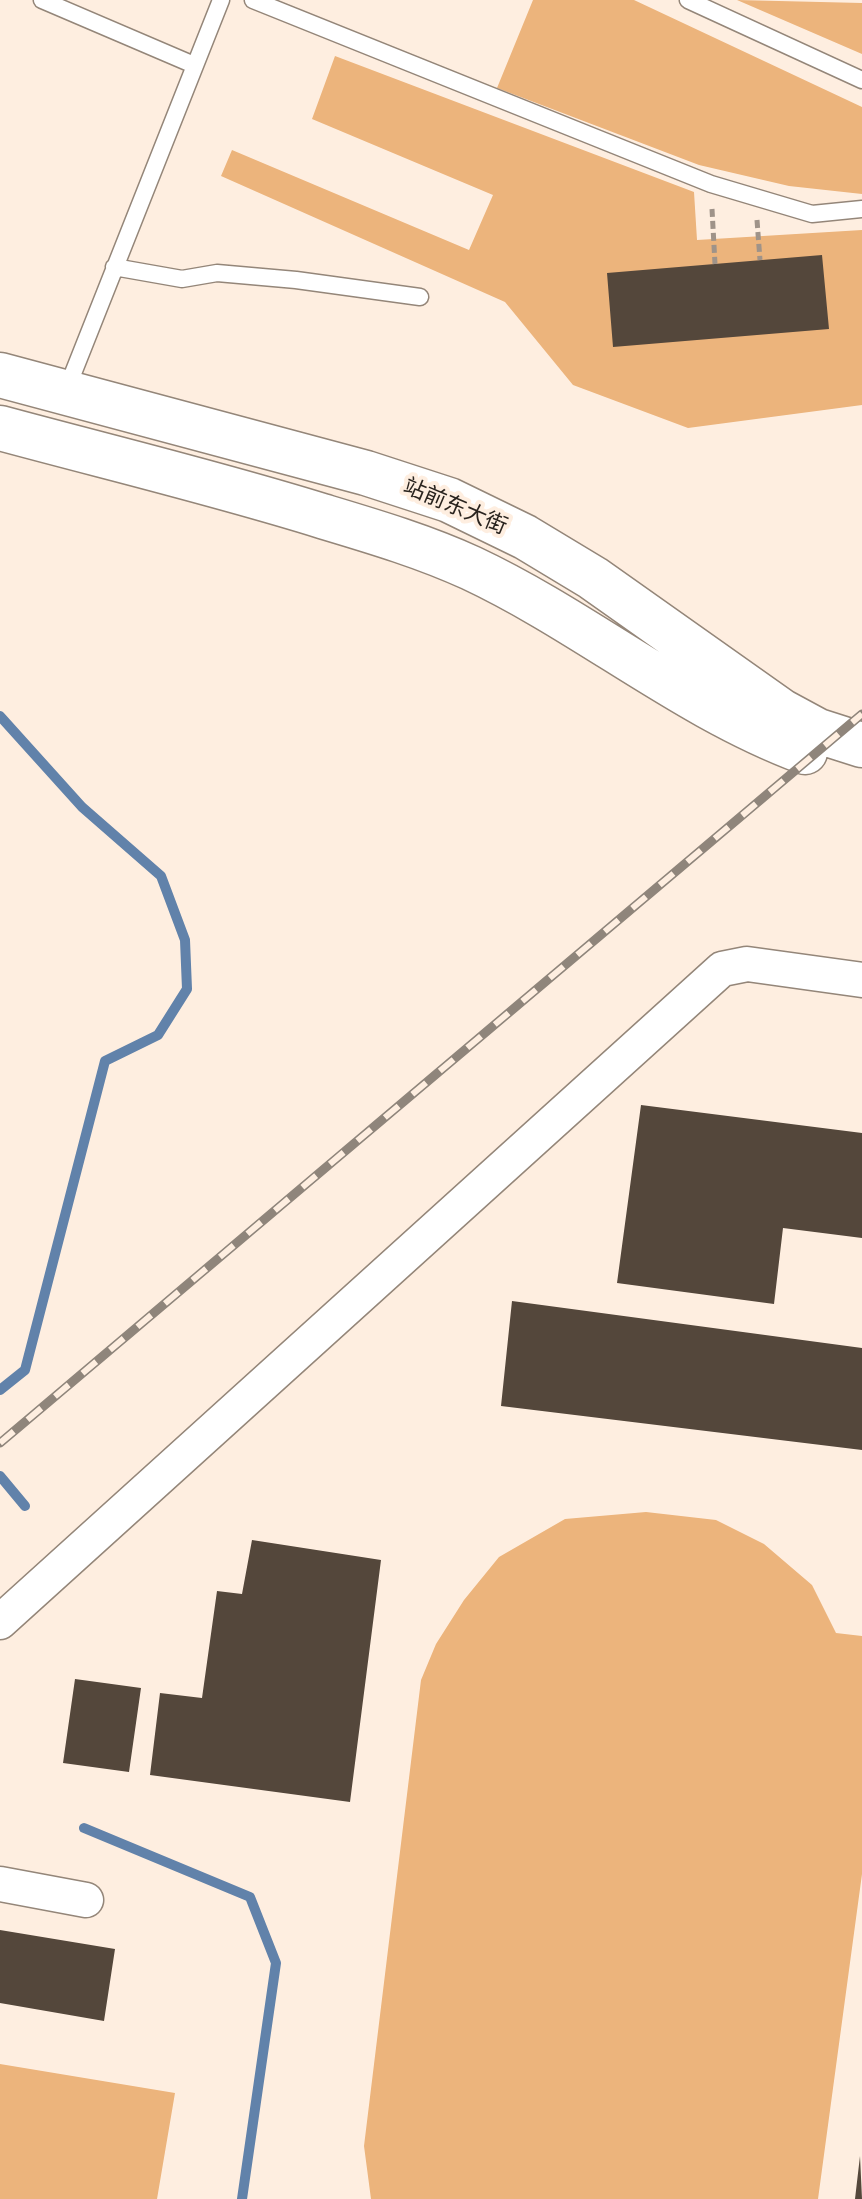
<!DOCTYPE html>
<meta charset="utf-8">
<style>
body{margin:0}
canvas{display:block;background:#feeee0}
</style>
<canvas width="862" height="2199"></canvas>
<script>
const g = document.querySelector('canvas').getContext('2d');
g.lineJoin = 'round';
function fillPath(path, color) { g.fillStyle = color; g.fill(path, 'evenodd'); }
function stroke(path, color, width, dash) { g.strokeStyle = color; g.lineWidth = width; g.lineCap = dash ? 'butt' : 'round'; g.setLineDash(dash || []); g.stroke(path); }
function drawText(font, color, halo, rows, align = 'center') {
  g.font = font + ' Manrope,"Noto Sans SC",sans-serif'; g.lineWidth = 8; g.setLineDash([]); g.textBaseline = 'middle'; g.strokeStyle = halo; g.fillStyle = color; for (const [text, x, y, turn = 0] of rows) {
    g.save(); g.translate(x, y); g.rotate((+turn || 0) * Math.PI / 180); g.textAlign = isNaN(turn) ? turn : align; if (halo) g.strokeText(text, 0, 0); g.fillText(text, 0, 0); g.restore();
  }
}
fillPath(new Path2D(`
 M533 0H634L862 107V194L789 186 699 165 497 88Z
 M737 0 862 3V54Z
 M335 56 694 192 697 240 862 230V405L688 428 573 385 505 302 221 176 232 150 469 250 493 195 312 119Z
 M646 1512 716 1520 764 1544 812 1585 836 1633 862 1636V1874L818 2199H371L364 2146 421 1680 436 1644 464 1600 499 1557 565 1519Z
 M0 2064 175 2093 157 2199H0Z`), '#ecb47c');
stroke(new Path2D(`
 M0 716 82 807 161 876 185 940 187 989 158 1035 105 1061 25 1370 0 1390
 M0 1476 25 1506
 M84 1828 250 1897 276 1963 242 2199`), '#6182aa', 10);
fillPath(new Path2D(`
 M822 255 829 329 613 347 607 273Z
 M641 1105 862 1133V1238L783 1228 774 1304 617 1283Z
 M512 1301 862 1348V1450L501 1406Z
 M252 1540 381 1560 350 1802 150 1775 160 1693 202 1698 217 1591 242 1594Z
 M75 1679 141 1688 129 1772 63 1763Z
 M0 1930 115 1949 104 2021 0 2003Z
 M860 2156 862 2199H855Z`), '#54473b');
const lane = new Path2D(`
 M42 0 194 65
 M253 0 711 184 812 214 862 209
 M688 0 862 80
 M114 267 182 279 217 273 296 280 420 297
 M66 391 221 0`);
const street = new Path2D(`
 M0 1622 722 969 747 964 862 980
 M0 1884 86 1900`);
const primary = new Path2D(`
 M0 375 366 473 449 500 525 537 593 578 781 711 818 731 862 745
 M0 428C107 457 216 483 322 516 372 531 423 546 471 568 586 622 686 708 805 752`);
stroke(lane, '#948679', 19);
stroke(street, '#948679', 37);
stroke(primary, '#948679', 47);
stroke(new Path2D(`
 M712 209 715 264
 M757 220 760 260`), '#9f9389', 5, [8, 4]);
stroke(lane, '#fff', 16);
stroke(street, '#fff', 34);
stroke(primary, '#fff', 44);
const rail = new Path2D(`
 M0 1443 862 714`);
stroke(rail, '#8f857b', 9);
stroke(rail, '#feeee0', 6, [18]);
drawText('22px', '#2a241f', '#feeee0', [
 ["站前东大街",455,507,23]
]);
</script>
